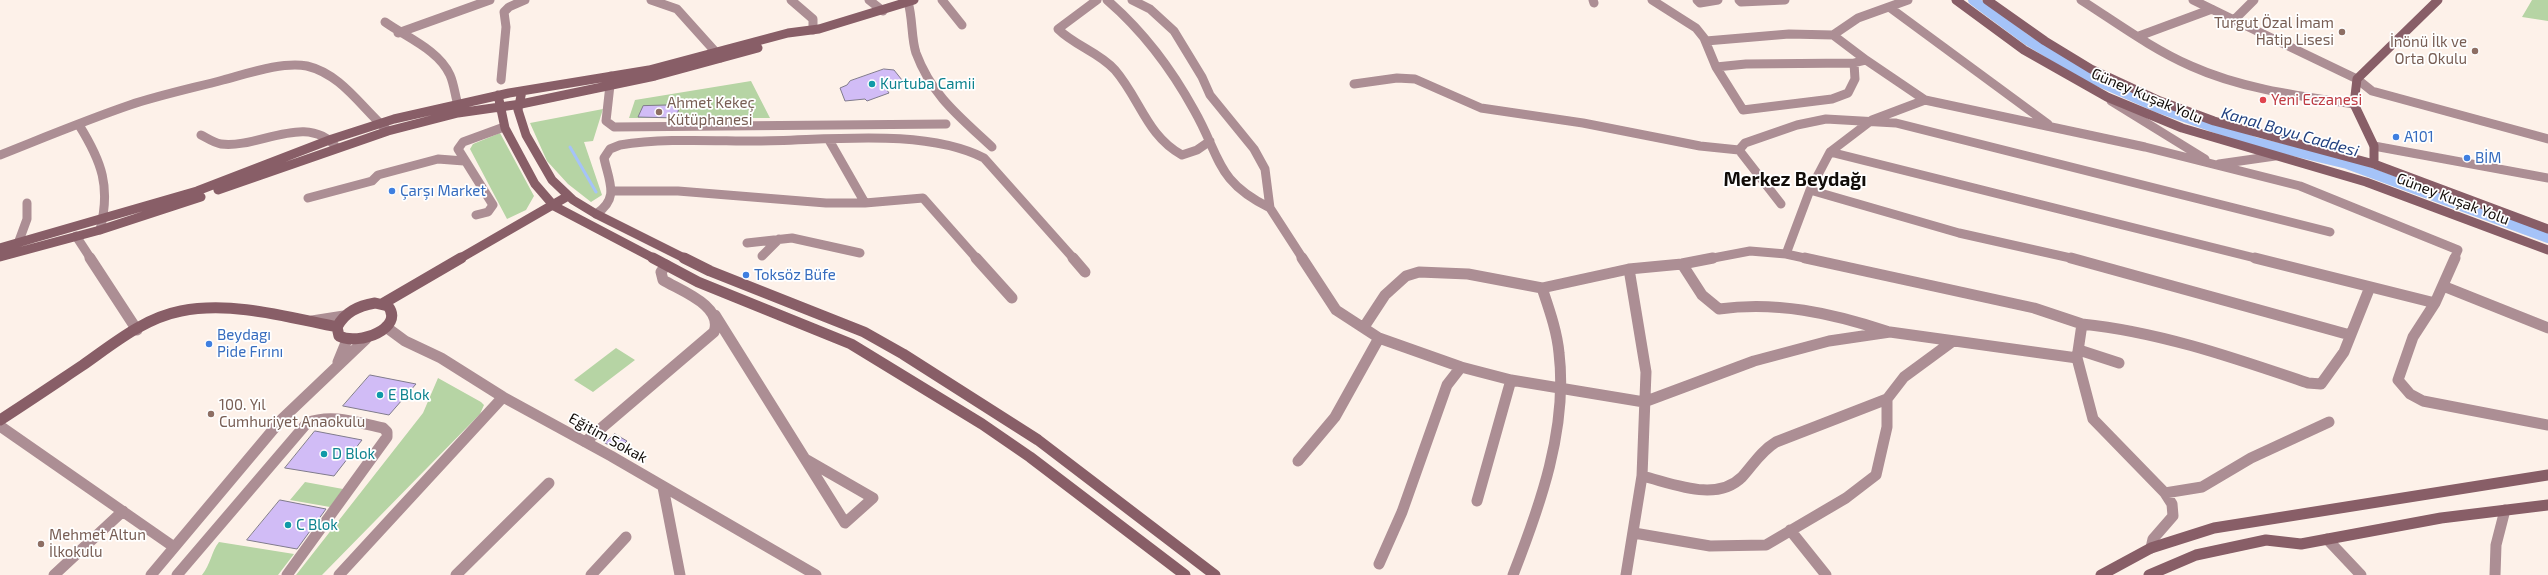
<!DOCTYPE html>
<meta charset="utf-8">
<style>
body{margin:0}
canvas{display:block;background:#fdf1e9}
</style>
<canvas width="2548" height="575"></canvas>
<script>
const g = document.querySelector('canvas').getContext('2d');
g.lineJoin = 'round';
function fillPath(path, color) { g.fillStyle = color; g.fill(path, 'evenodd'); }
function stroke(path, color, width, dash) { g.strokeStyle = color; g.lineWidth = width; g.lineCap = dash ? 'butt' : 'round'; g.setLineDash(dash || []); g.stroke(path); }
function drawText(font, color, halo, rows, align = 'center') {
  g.font = font + ' "Exo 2",sans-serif'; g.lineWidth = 3.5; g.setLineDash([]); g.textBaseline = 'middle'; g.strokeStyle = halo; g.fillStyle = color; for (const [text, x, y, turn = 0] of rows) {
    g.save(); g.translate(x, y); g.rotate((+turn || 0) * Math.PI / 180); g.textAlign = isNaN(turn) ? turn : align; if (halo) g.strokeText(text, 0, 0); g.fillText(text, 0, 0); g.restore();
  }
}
fillPath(new Path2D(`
 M2532 0H2548V21L2522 17Z
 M751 81 770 118H629L635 100Z
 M603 109 593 141 584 142 602 195 591 202 568 184 547 161 530 123Z
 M500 133 534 196 526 210 507 219 470 149 473 144Z
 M616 348 635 360 593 392 574 380Z
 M438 378 481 402 484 405 480 414 322 575H296L423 413Z
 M305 482 343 489 330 507 290 500Z
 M219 542 294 554 278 575H202C211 564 211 552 219 542Z`), '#b6d4a4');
stroke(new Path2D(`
 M570 147 596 192`), '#a5c3f8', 3);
stroke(new Path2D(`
 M1973 0 2027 40 2086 76 2156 107 2255 142 2347 164 2548 238`), '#a5c3f8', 10);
const building = new Path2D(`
 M884 69 894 70 902 80 895 83 897 86 887 90 889 93 867 101 865 99 845 101 840 88 847 85 850 81Z
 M680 105 676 118 638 117 643 106Z
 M370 375 416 384 389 415 343 406Z
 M315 431 362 440 334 476 285 468Z
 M615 434 627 441 618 450 605 443Z
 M280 500 326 509 297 549 247 540Z`);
fillPath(building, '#d1bcf6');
stroke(building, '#807b8c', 1);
stroke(new Path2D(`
 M651 0 677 9 721 58
 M791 0 813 19V30
 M869 0 883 11
 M942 0 962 25
 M1097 0 1058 29C1075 46 1099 52 1115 70 1140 99 1147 136 1182 155L1197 150 1210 141
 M1107 0C1143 31 1171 68 1194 110 1221 157 1215 181 1270 208
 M1132 0 1150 9 1174 31 1202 77 1210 95 1254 149 1265 169 1270 208 1303 259
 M1593 0 1594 3
 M1652 0 1696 28 1704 38 1716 67 1743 110 1832 99 1848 93 1855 79 1854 63
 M1697 0 1700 3 1718 0
 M1739 0 1741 2 1785 0
 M2081 0C2117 23 2152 49 2191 66 2242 89 2299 96 2354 104
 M2193 0 2234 20
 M2254 0 2234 20 2357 79 2372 91 2548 139
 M908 2C913 19 911 38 916 53 932 96 960 117 992 147
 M1889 7 2048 124
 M385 22C406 37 439 50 450 75 454 84 455 95 458 105
 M398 33 490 0
 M2139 36 2212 9
 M1706 41 1789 34 1833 35
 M1866 60 1833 35 1858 18 1908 0
 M1716 67 1746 64 1854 63 1866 60 1925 100
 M611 76 606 121 614 127 946 124
 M501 80 506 27 504 12 509 7 525 0
 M1354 84 1397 78 1415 79 1481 108 1583 123 1700 146 1739 150
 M2111 101 2205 159
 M79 125C102 162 111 187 100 230
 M201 135C207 138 214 143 221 144 259 149 307 111 337 148
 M829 140 865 203
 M2374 146 2548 178
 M1830 152 1872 120 1925 100 2145 147 2300 186 2458 250 2454 259
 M0 155C43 138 86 120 130 105 160 95 193 88 223 80 246 74 283 61 307 66 341 74 361 107 386 129
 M2219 164 2275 156
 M1810 190 1959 233 2075 259
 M612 191H678L826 203H865L923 198 977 259
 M308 198 372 181 378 175 438 159 464 161
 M1781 204 1739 150 1745 143 1797 125 1826 119 1896 123 2330 232
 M596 214C620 198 609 182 604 158L610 149 620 145C663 138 713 141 757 141 824 141 923 127 984 158L1074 259
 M476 215 488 212 493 205 458 149 463 142 504 127
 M76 236 91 259
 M747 243 792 238 860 253
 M16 249 27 219V203
 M1786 254 1809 259
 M762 256 779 239
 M1708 259 1750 251 1786 254 1810 190 1830 152 2259 259`), '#ac8e94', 9);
stroke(new Path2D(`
 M90 258 137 330
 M976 258 1012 298
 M1073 258 1085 272
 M1302 258 1336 310 1379 338 1461 367 1511 380 1644 402 1754 361 1829 341 1890 332 2077 358 2082 324C2160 332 2234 358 2308 383L2321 384 2344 352 2370 287
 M1805 258 2034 308 2082 324
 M2071 258 2350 335
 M2255 258 2435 303
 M2455 258 2435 303 2413 337 2398 380 2410 394 2423 401 2548 425
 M1682 264 1702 295 1719 309C1777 301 1831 313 1886 331
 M2443 286 2548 328
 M715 315 845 523 873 498 807 460
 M312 321 344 316
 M386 327 405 341 441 358 503 397 611 456 816 575
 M1364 327 1385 295 1406 276 1419 272 1468 274 1542 288 1629 269 1682 264 1713 258
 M2079 350 2119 363
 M2077 358 2093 419 2165 493
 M338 362 347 340
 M0 426 174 547
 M585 442 714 332C724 306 681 291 663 280L661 272 666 265
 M1298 461 1335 417 1379 338
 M1642 476C1672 483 1716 503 1742 477 1753 465 1761 451 1776 442L1887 399
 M663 487 680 575
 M1477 501 1511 380
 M1790 530 1826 575
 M1634 533 1710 546 1766 545 1846 498 1876 475 1887 427V399L1904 377 1953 341
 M2327 539 2361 575
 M2151 548 2153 539 2173 516 2172 504 2165 493 2202 487 2251 458 2329 422
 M1379 564 1402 512 1447 385 1461 367
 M54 575 123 511
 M151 575 282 419 366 339
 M177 575 307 423C332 413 358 423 383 428L387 432V437L287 575
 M339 575 503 397
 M456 575 549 483
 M591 575 626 537
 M1513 575C1540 506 1568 428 1559 353 1557 331 1549 309 1542 288
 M1626 575 1642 476 1646 372 1629 269
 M2495 575 2496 545 2505 510`), '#ac8e94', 11);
stroke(new Path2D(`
 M1956 0 2024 50 2107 97 2182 128 2366 182 2548 250
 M1987 0 2045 41 2091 69 2160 101 2214 121 2374 164 2548 229
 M522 91 518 110 526 135 552 180 573 200 596 214 686 259
 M498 95 505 128 535 184 554 206 655 259
 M2374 164V146L2354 104 2357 79 2438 0
 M218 190 388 131 458 113 521 104 655 76 758 48
 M0 248 197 191 332 139 394 119 509 93 649 70 788 33 819 29 914 0
 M0 257 100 230 201 197
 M459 259 568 196`), '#885e67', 9);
stroke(new Path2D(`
 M653 258 698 282 851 344 982 424 1030 457 1185 575
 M684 258 710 271 864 332 903 354 1038 440 1215 575
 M375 303 388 306C405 328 359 346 339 336L337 327C345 312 358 306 375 303Z
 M382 304 461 258
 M0 420C28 402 56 383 83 365 113 344 144 318 181 311 232 301 287 317 337 327
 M2101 575 2151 548 2214 528 2548 475
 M2149 575 2196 555 2266 540 2301 544 2441 518 2548 505`), '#885e67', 11);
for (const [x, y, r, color] of [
 [2342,32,4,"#8d6e63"],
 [2475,51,4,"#8d6e63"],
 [872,84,4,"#0f9aa8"],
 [2263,100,4,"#e0444e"],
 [659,112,4,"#8d6e63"],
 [2396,137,4,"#3f7fe0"],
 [2467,158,4,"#3f7fe0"],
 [392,191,4,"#3f7fe0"],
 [746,275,4,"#3f7fe0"],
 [209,344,4,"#3f7fe0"],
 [380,395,4,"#0f9aa8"],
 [211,414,4,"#8d6e63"],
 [324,454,4,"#0f9aa8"],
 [288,525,4,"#0f9aa8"],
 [41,544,4,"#8d6e63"]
]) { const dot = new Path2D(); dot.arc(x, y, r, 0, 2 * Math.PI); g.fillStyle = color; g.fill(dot); stroke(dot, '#fff', 1.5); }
drawText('15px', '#785e54', '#fff', [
 ["Turgut Özal İmam",2334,23,"right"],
 ["Hatip Lisesi",2334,40,"right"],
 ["İnönü İlk ve",2467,42,"right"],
 ["Orta Okulu",2467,59,"right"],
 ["Ahmet Kekeç",667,103],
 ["Kütüphanesi",667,120],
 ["100. Yıl",219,405],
 ["Cumhuriyet Anaokulu",219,422],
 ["Mehmet Altun",49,535],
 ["İlkokulu",49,552]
], 'left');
drawText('15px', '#0d838f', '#fff', [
 ["Kurtuba Camii",880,84],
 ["E Blok",388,395],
 ["D Blok",332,454],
 ["C Blok",296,525]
], 'left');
drawText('15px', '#110c08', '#fff', [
 ["Güney Kuşak Yolu",2147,96,23],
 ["Güney Kuşak Yolu",2453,199,21],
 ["Eğitim Sokak",608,438,29]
]);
drawText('15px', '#be3a42', '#fff', [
 ["Yeni Eczanesi",2271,100]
], 'left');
drawText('15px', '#366cbe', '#fff', [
 ["A101",2404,137],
 ["BİM",2475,158],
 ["Çarşı Market",400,191],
 ["Toksöz Büfe",754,275],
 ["Beydagı",217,335],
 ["Pide Fırını",217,352]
], 'left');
drawText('italic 16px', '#21407f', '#fff', [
 ["Kanal Boyu Caddesi",2290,132,16]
]);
drawText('bold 19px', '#110c08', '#fff', [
 ["Merkez Beydağı",1795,180]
]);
</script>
